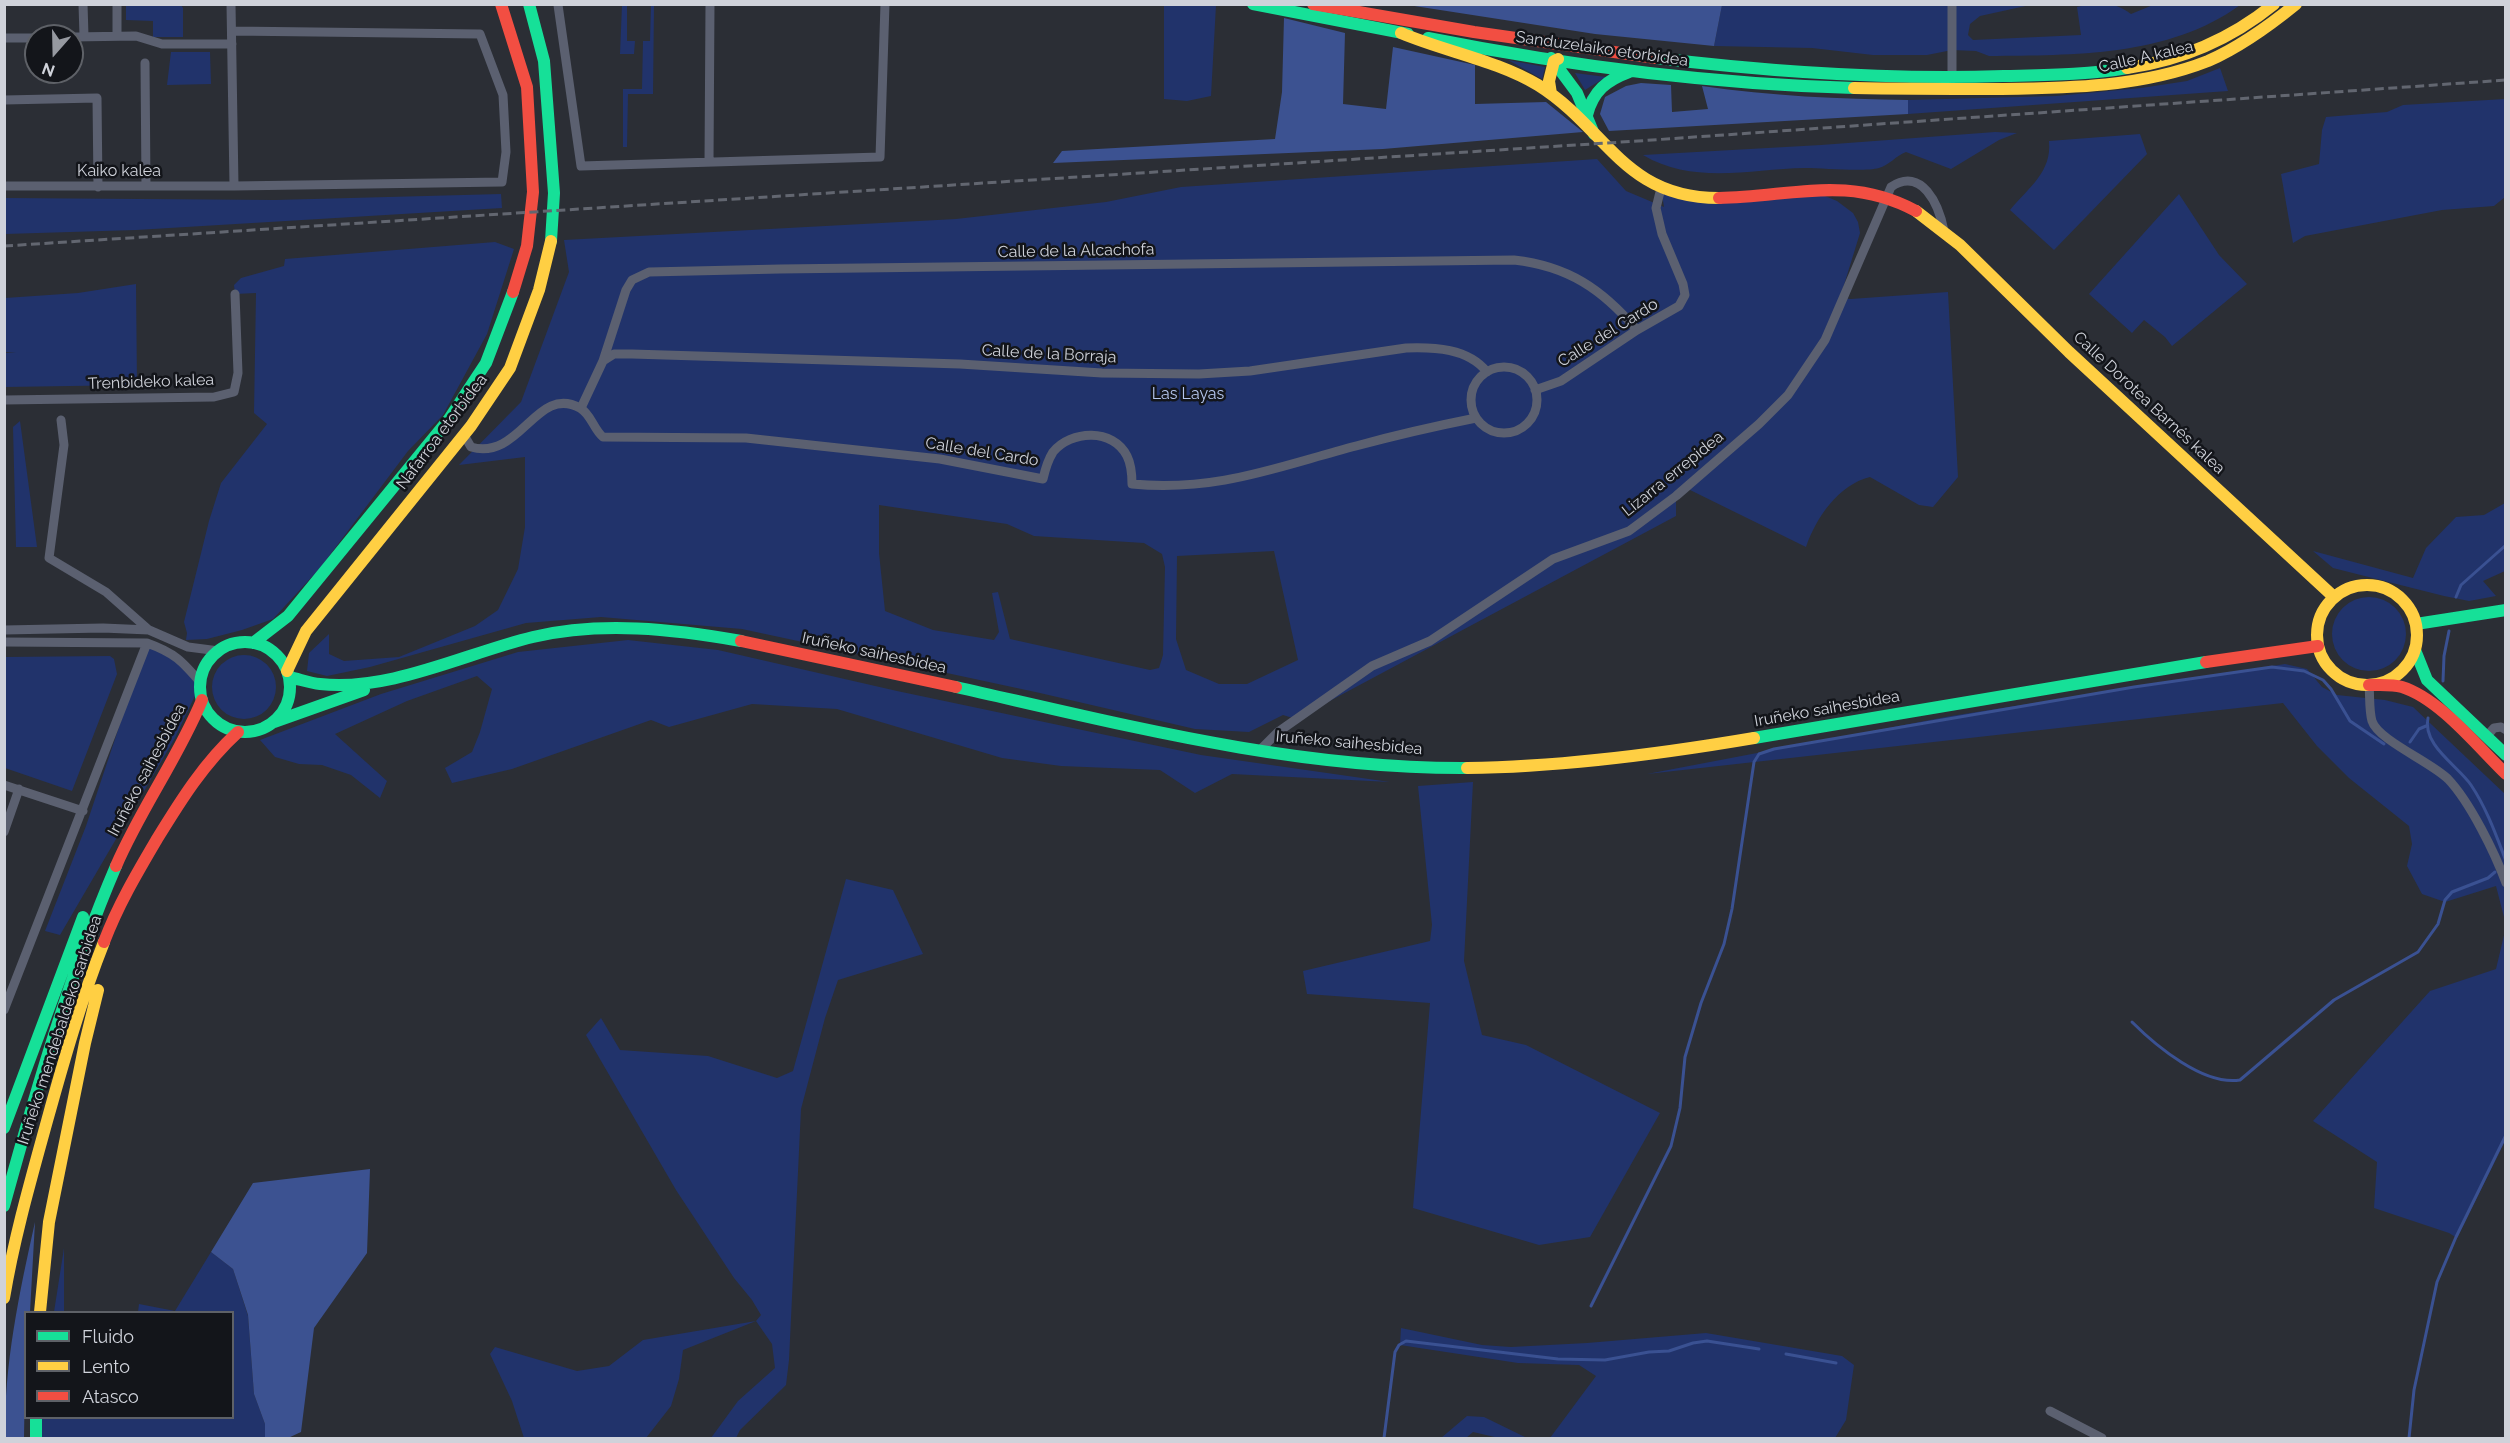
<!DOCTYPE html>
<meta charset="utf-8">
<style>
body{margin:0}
#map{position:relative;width:2510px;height:1443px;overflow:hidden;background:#2b2e35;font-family:Raleway,sans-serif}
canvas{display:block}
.frame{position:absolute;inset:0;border:6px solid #cfd2da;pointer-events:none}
.legend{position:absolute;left:24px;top:1311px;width:210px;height:108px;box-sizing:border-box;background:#13151a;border:2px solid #5e6167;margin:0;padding:8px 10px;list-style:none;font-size:18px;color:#cfd2da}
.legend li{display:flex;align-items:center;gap:12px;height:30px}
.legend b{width:30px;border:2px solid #5e6167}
.north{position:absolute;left:24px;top:24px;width:60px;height:60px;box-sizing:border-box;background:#13151a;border:2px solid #5e6167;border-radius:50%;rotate:200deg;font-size:16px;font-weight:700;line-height:24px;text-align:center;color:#cfd2da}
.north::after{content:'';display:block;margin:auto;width:21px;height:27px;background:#9699a0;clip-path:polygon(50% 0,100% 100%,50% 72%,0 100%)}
</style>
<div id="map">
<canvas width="2510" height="1443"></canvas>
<div class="frame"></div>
<ul class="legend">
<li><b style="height:8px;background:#16e098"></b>Fluido</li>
<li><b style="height:8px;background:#ffcf43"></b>Lento</li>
<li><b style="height:8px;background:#f24e42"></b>Atasco</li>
</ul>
<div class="north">N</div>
</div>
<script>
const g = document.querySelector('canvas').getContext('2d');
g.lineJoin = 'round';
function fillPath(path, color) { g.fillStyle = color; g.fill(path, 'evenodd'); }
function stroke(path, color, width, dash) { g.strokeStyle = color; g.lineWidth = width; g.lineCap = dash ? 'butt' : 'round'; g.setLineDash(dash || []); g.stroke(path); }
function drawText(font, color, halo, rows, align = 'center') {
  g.font = font + ' Raleway,sans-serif'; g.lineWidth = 5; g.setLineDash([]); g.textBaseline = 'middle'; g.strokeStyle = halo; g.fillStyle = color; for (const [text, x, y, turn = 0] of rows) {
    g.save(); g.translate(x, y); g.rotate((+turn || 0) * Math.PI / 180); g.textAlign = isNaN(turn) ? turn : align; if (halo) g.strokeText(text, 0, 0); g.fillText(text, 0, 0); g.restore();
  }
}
fillPath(new Path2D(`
 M126 5H181L183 8V37H153V21L126 20Z
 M622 5H627V41H635L634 54H620Z
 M651 5H654L653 94H628L627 147H623V89H642L643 41H650Z
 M1164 5H1216L1211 96 1187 101 1164 99Z
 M1722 5H2030L1980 16 1970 24 1968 35 1973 40 2081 35 2077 7C2099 2 2113 1 2131 14L2153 5H2240C2169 57 2073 55 1989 56L1976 51 1952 50 1927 55H1873L1812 48 1714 46Z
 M171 52H210L211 84 167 85Z
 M1508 60 1545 67 1542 79Z
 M2220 68 2228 91 1908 114V100L2056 96 2141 88 2187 81Z
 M1575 73 1606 77 1585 90Z
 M2505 99V197L2494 206 2442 210 2305 236 2293 243 2281 174 2319 164 2322 130 2326 117 2387 112 2403 105Z
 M1995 132 2017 133 1999 140 1951 169 1906 152C1897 155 1888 166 1879 168 1864 172 1823 168 1805 168 1751 169 1693 185 1643 155L1821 145Z
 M2140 134 2147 154 2054 250 2010 210C2029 187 2052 172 2049 141Z
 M1597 159 1626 191 1664 207 1661 188 1724 199 1811 190 1837 201 1853 213 1858 222 1860 233 1840 298 1851 299 1948 292 1958 477 1933 507 1919 505 1870 477C1838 485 1816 518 1806 547L1686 488 1676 496V516L1296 719 1283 715 1249 732 1195 729 1040 693 742 629 601 617 526 623 370 667 327 676 307 671 309 653 329 634V654L344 661 399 657 475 626 498 610 518 569 525 527V457L459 465 521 402 569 272 564 240 956 219 1106 202 1181 187ZM879 505 1007 524 1034 536 1144 543 1162 554 1165 567 1163 655 1159 668 1150 670 1010 639 998 592 992 593 999 632 994 640 933 630 885 611 879 553ZM1274 551 1298 660 1247 684H1219L1186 670 1176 639 1177 556Z
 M501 194 502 208 136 230 5 234V198L275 200Z
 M2179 194 2219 255 2247 284 2172 346 2165 337 2144 320 2132 333 2089 294Z
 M495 242 514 249 487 334 443 415 408 451 320 568 273 619 242 630 207 639 186 640 187 633 184 622 209 521 221 483 267 424 254 413 256 293 235 294 234 285 241 278 284 266 285 259Z
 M136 284 137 385 5 387V353H16L5 352V298L78 293Z
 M20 421 37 547H16L13 427Z
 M2505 503V571L2483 581 2496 596 2469 601 2444 596 2333 568 2313 551 2413 578 2426 548 2456 517 2484 515Z
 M2332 634a37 37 0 1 1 74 0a37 37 0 1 1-74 0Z
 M628 640 718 650 897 691 1201 755 1390 782 1232 774 1195 793 1160 770 1061 766 1002 758 837 709 752 704 669 727 651 720 512 769 452 783 445 768 472 752 480 732 492 689 477 676 407 701 335 734 387 781 380 798 351 775 322 765 299 764 275 757 260 740 381 694 518 652Z
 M147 643 163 649 201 683 175 738 60 935 45 931 86 826Z
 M212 687a32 32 0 1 1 64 0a32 32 0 1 1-64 0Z
 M110 656 114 659 117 674 72 791 5 768V657Z
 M2285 664 2307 669 2322 687 2337 695 2385 700 2413 707 2505 794V921L2496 886 2445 902 2422 894 2407 866 2412 844 2409 826 2349 778 2317 746 2283 703 1647 774 1951 716Z
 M1473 782 1464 961 1482 1035 1526 1045 1660 1113 1590 1237 1539 1245 1413 1208 1430 1003 1307 994 1303 971 1430 941 1432 925 1418 786Z
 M846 879 893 890 923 954 838 980 825 1018 801 1109 789 1360 786 1385 740 1430 736 1438H711L738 1401 775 1368 772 1344 756 1321 683 1350 679 1379 671 1406 646 1438H524L512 1401 490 1354 495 1347 577 1371 609 1366 643 1340 756 1321 761 1315 752 1300 734 1278 676 1190 586 1035 601 1018 620 1050 708 1056 777 1078 793 1071Z
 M2505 931V1141L2457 1238 2449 1233 2374 1208 2377 1162 2313 1121 2430 991 2496 969Z
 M64 1248V1312H54Z
 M211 1252 233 1269 248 1316 254 1394 265 1424V1438H36L38 1418H232V1312H138L139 1304 175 1311Z
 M1401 1328 1482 1345 1511 1347 1587 1343 1706 1333 1842 1356 1854 1365 1846 1420 1835 1438H1550L1596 1376 1579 1365 1518 1363 1400 1345Z
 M1467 1416 1484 1417 1527 1438H1499L1473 1432 1466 1438H1441Z`), '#21336b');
fillPath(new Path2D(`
 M1408 5 1722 4V5L1714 46 1595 34Z
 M1284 18 1345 33 1343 104 1386 109 1393 47 1475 65V104L1546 102 1583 132 1383 149 1053 163 1062 151 1275 139 1282 92Z
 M1641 83 1671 85 1672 112 1708 109 1702 86C1771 96 1839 99 1908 100V114L1609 131 1600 114 1605 97 1626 86Z
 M370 1169 367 1253 314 1328 301 1432 288 1438H265V1424L254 1394 248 1315 233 1269 211 1252 253 1183Z
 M35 1222 30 1312H26L24 1438H5C4 1365 19 1294 35 1222Z`), '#3c5291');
stroke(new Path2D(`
 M2456 597 2461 585 2506 545
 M2443 681 2444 656 2449 631
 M2428 718C2422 745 2458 766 2471 785 2487 809 2496 835 2506 861
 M2410 742 2419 729 2426 726
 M2132 1022C2156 1046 2204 1086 2240 1080L2334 1000 2418 952 2438 924 2445 900 2452 892 2488 878 2495 872
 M1591 1306 1671 1146 1680 1108 1685 1057 1701 1003 1724 944 1732 909 1754 762 1759 754 1774 749 2134 687 2272 667 2304 671 2323 680 2331 689 2350 721 2384 744
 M1786 1354 1836 1363
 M1384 1438 1395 1352 1399 1345 1406 1341 1558 1359 1605 1360 1649 1352 1669 1351 1693 1343 1707 1341 1759 1349
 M2409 1438 2414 1390 2437 1282 2456 1237 2506 1135`), '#3a5192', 3);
stroke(new Path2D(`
 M83 4 84 36
 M117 4V36
 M231 4 234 186
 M1952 4V79
 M558 5 581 166 880 157 885 4
 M72 37 136 36 162 44H232
 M4 38H36
 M145 63 146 186
 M4 100 97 98 98 187
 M709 162 710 4
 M4 186H234L502 182 506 152 503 95 480 34 232 31
 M603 361 614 354H632L960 364 1102 373 1199 374 1250 371 1406 348C1434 347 1468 348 1487 372
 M1471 400a33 33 0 1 1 66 0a33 33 0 1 1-66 0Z
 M1535 390 1561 381 1637 330 1679 306 1685 295 1683 284 1662 234 1656 208 1661 188
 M4 400 214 397 234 392 238 373 235 294
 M581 408 603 361 626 290 632 280 649 272 780 269 1514 260C1568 266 1602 289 1637 330
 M61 420 64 445 49 558 106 592 149 630
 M464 435 471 447C521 461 536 384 580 408 591 414 594 430 603 437L746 438 940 459 1043 479C1045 470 1048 460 1053 452 1071 430 1113 428 1127 456 1131 464 1132 474 1132 484 1217 492 1276 467 1356 446 1396 435 1436 426 1476 418
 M4 630 103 628 149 630 188 647 219 651
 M4 642 147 643C175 653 182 661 201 683
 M2369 685C2370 696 2369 711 2372 721 2378 740 2431 762 2448 779 2470 802 2495 853 2506 883
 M2486 737 2494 728 2501 727 2506 730
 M1259 751 1278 732 1372 666 1430 641 1553 559 1629 531 1676 496 1759 424 1788 395 1825 340 1891 187C1922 166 1939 205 1944 231
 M4 785 83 811
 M4 832 19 789
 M4 1010 147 643
 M2050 1411 2102 1438`), '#5b6070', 9);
stroke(new Path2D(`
 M529 4 544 61 554 193 551 241
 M1253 4 1408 34
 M1428 38C1569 66 1710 84 1854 88
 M1551 58 1577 93 1594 134
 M1656 58C1772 72 1887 80 2004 76 2045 75 2087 75 2127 68
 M1587 115C1593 91 1607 80 1629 72
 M2416 624 2506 610
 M200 687a45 45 0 1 1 90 0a45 45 0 1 1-90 0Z
 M253 643 288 616 449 419 486 363 513 292
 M2415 650 2427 680 2506 755
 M289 677C299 679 310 683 320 684 390 692 466 653 533 637 600 621 674 629 741 641
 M956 687C1125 725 1293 769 1467 768
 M274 722 364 690
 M1754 738 2206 662
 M4 1128 83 917
 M4 1206C36 1090 69 976 116 866
 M36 1418V1438`), '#16e098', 12);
stroke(new Path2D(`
 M1401 33C1446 52 1496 60 1538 85 1607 128 1623 198 1719 198
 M2127 68C2182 60 2231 39 2274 4
 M1854 88C1903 89 1952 89 2001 89 2070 88 2142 87 2208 61 2240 47 2269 26 2296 4
 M1551 94 1549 81 1554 61 1558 59
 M1916 211 1960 245 2069 352 2334 597
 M2317 635a50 50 0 1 1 100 0a50 50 0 1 1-100 0Z
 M287 671 306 631 471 426 510 368 539 290 551 241
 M1467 768C1563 767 1660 754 1754 738
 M4 1298C14 1238 31 1179 47 1121 64 1060 81 1000 104 942
 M40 1312 49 1222 85 1043 98 990`), '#ffcf43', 12);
stroke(new Path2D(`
 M501 4 527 87 533 192 527 246 513 292
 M1313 4 1474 32 1656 58
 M1719 198C1791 197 1847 174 1916 211
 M741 641 956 687
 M2206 662 2318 646
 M2369 685C2380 685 2392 684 2402 687 2440 699 2477 746 2506 774
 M116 866C141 808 178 758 202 700
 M104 942C118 905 137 873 157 839 181 800 204 763 238 732`), '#f24e42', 12);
stroke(new Path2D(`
 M4 246 1638 141 2506 80`), '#626670', 3, [9, 4.5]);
drawText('16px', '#cfd2da', '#13151a', [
 ["Sanduzelaiko etorbidea",1602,49,8],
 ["Calle A kalea",2146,57,-13],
 ["Kaiko kalea",119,171],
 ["Calle de la Alcachofa",1076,251,-1],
 ["Calle del Cardo",1608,333,-32],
 ["Calle de la Borraja",1049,354,3],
 ["Trenbideko kalea",151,382,-2],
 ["Calle Dorotea Barnés kalea",2149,403,43],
 ["Nafarroa etorbidea",442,432,-53],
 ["Calle del Cardo",982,452,9],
 ["Lizarra errepidea",1673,474,-39],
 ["Iruñeko saihesbidea",874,653,12],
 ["Iruñeko saihesbidea",1827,709,-10],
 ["Iruñeko saihesbidea",1349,743,5],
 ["Iruñeko saihesbidea",147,770,-62],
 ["Iruñeko mendebaldeko sarbidea",60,1030,-72]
]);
drawText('16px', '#b5c6ee', '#13151a', [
 ["Las Layas",1188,394]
]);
</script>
